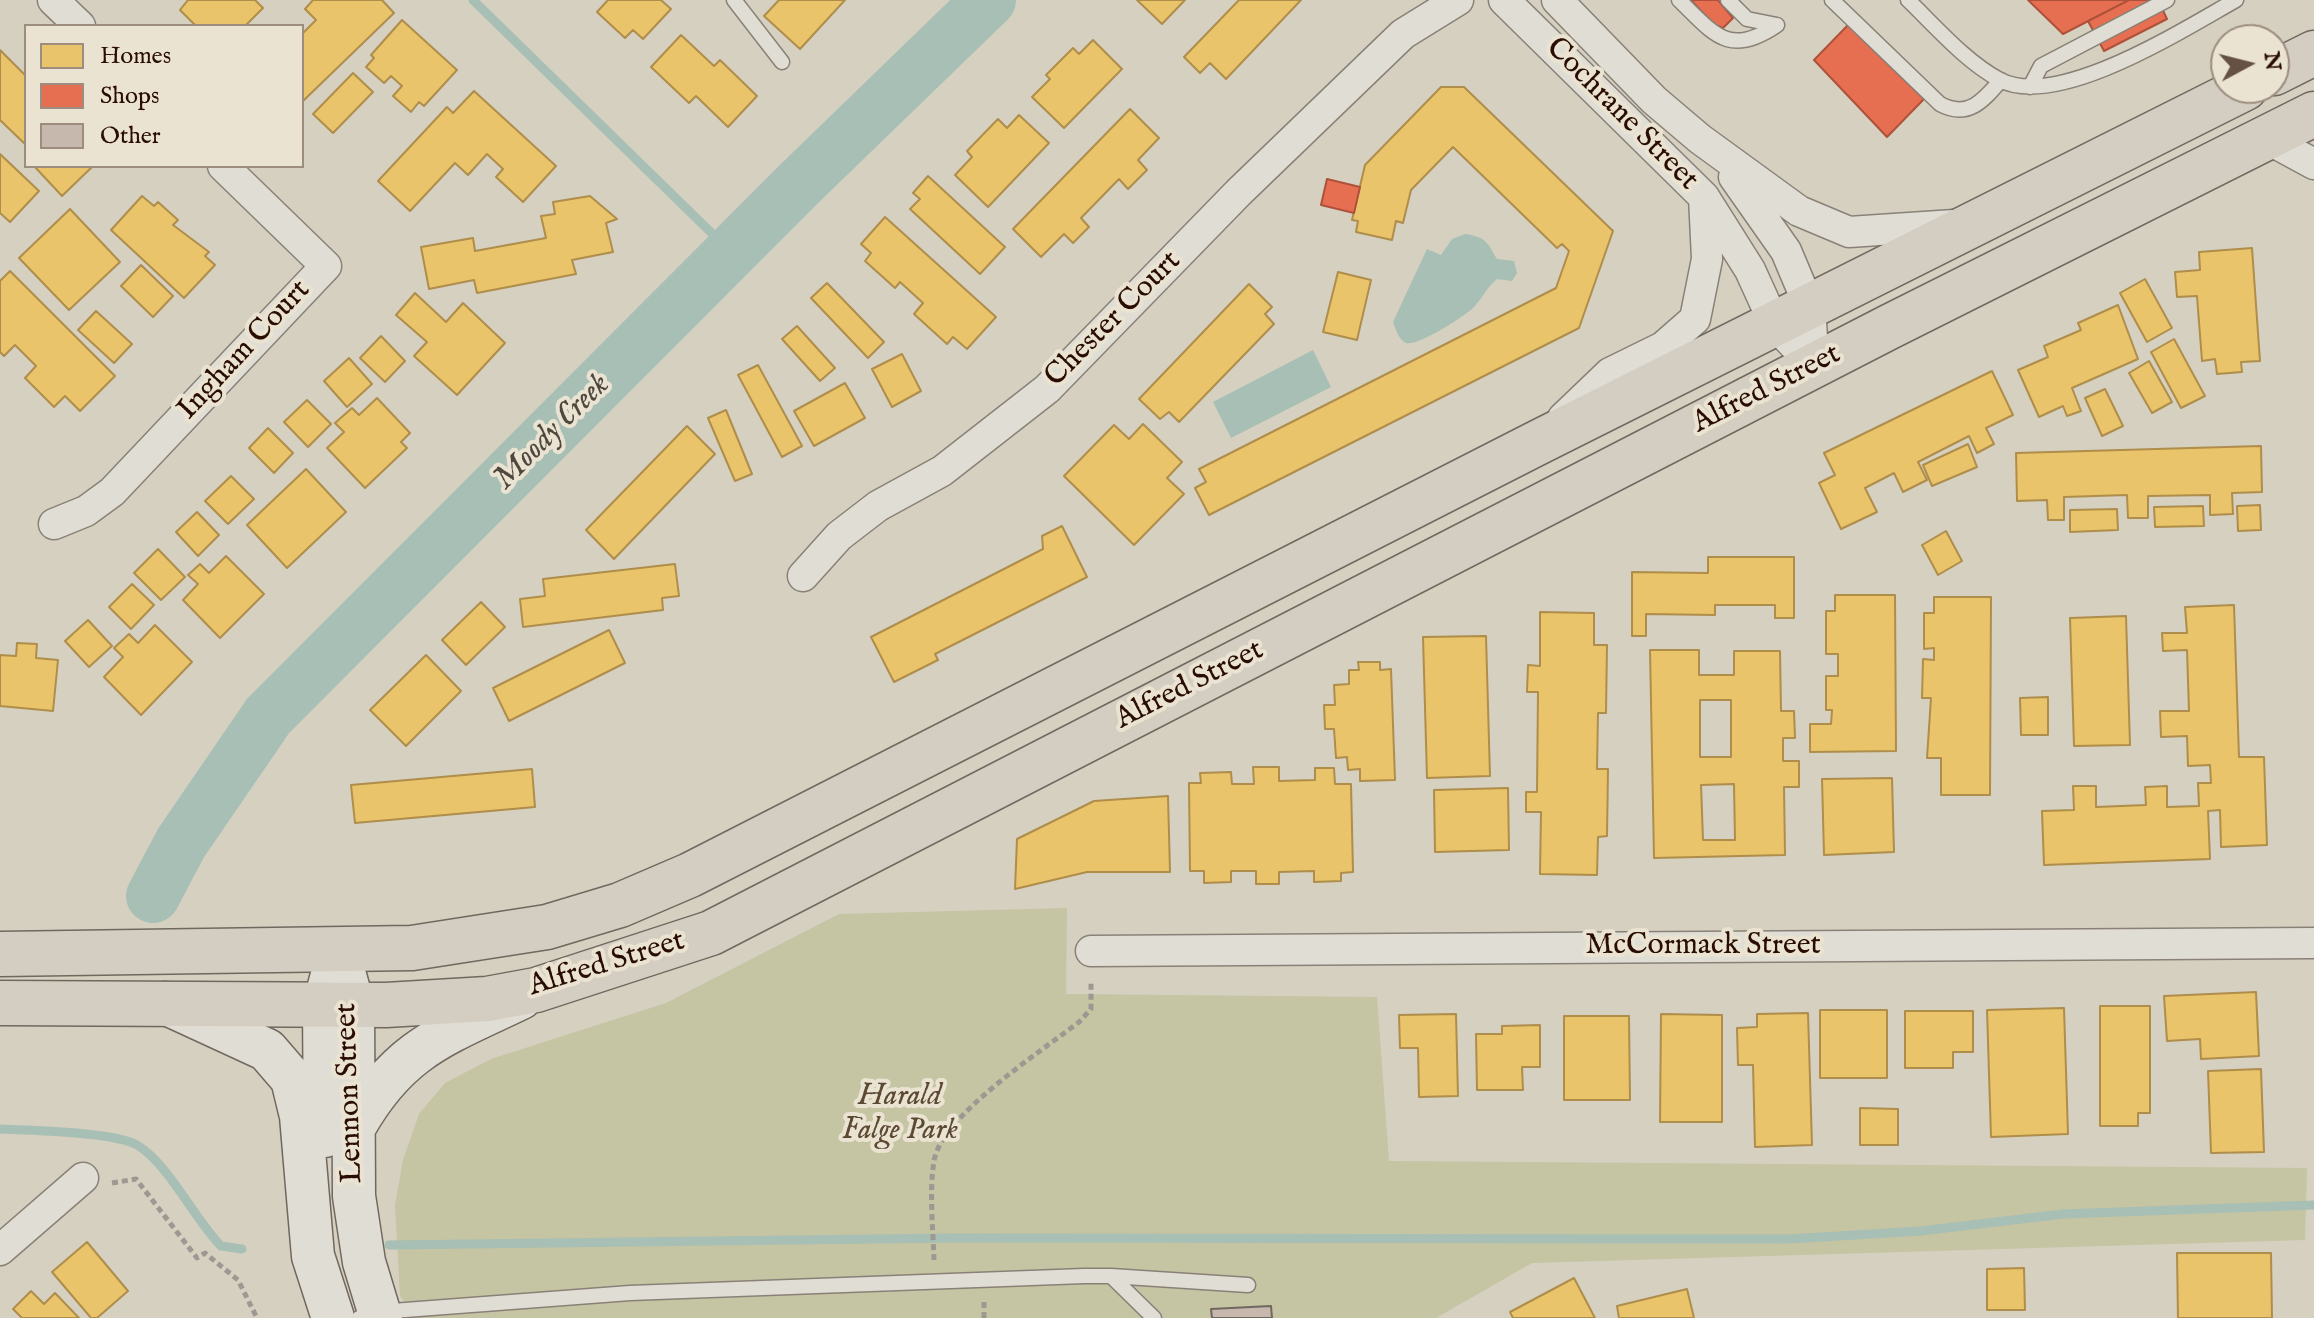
<!DOCTYPE html>
<style>
body{margin:0}
#map{position:relative;width:2314px;height:1318px;overflow:hidden;background:#d6d0c0;font-family:"IM FELL English",serif}
canvas{display:block}
.legend{position:absolute;left:24px;top:24px;width:280px;height:144px;box-sizing:border-box;background:#eae3d1;border:2px solid #9d8d7f;margin:0;padding:10px 14px;list-style:none;font-size:24px;color:#290c03}
.legend li{display:flex;align-items:center;gap:16px;height:40px}
.legend b{width:40px;border:2px solid #9d8d7f}
.north{position:absolute;left:2210px;top:24px;width:80px;height:80px;box-sizing:border-box;background:#eae3d1;border:2px solid #9d8d7f;border-radius:50%;rotate:83deg;font-size:22px;font-weight:700;line-height:32px;text-align:center;color:#290c03}
.north::after{content:'';display:block;margin:auto;width:28px;height:36px;background:#665145;clip-path:polygon(50% 0,100% 100%,50% 72%,0 100%)}
</style>
<div id="map">
<canvas width="2314" height="1318"></canvas>
<ul class="legend">
<li><b style="height:22px;background:#e9c46a"></b>Homes</li>
<li><b style="height:22px;background:#e76f51"></b>Shops</li>
<li><b style="height:22px;background:#c7b8ae"></b>Other</li>
</ul>
<div class="north">N</div>
</div>
<script>
const g = document.querySelector('canvas').getContext('2d');
g.lineJoin = 'round';
function fillPath(path, color) { g.fillStyle = color; g.fill(path, 'evenodd'); }
function stroke(path, color, width, dash) { g.strokeStyle = color; g.lineWidth = width; g.lineCap = dash ? 'butt' : 'round'; g.setLineDash(dash || []); g.stroke(path); }
function drawText(font, color, halo, rows, align = 'center') {
  g.font = font + ' "IM FELL English",serif'; g.lineWidth = 8; g.setLineDash([]); g.textBaseline = 'middle'; g.strokeStyle = halo; g.fillStyle = color; for (const [text, x, y, turn = 0] of rows) {
    g.save(); g.translate(x, y); g.rotate((+turn || 0) * Math.PI / 180); g.textAlign = isNaN(turn) ? turn : align; if (halo) g.strokeText(text, 0, 0); g.fillText(text, 0, 0); g.restore();
  }
}
fillPath(new Path2D(`
 M1067 908 1066 994 1377 997 1389 1161 2307 1168 2305 1240 1532 1263 1436 1318H418L400 1296 395 1205 403 1160 419 1114 445 1083 491 1059 666 1003 839 914Z`), '#c5c4a3');
fillPath(new Path2D(`
 M1465 234C1486 237 1487 242 1497 259L1514 261 1517 273 1512 281 1497 279C1486 288 1482 299 1473 308 1463 317 1417 347 1406 343 1398 339 1396 329 1393 322L1427 249 1441 255 1452 239Z
 M1313 350 1331 387 1231 438 1213 402Z`), '#a7bfb4');
const homes = new Path2D(`
 M255 0 263 8 245 26H196L180 10 188 0Z
 M313 0H382L394 13 302 102V34L316 20 305 9Z
 M608 0H661L671 9 643 39 633 30 625 38 597 12Z
 M779 0H845L800 49 764 16Z
 M1137 0H1185L1162 24Z
 M1239 0H1301L1226 79 1210 63 1200 73 1184 57Z
 M402 20 457 70 424 106 419 102 411 112 393 96 402 86 391 76 384 83 366 67 374 58 371 55Z
 M681 35 714 66 720 60 757 96 728 127 696 96 689 103 651 67Z
 M1093 40 1122 69 1064 128 1032 97 1050 79 1046 75 1073 48 1079 54Z
 M0 50 26 76V145L0 120Z
 M353 73 373 92 333 133 313 114Z
 M1441 87H1464L1613 231 1579 328 1209 515 1195 488 1206 482 1199 469 1556 288 1569 251 1562 244 1557 248 1453 147 1411 190 1403 223 1396 221 1392 240 1356 232 1358 221 1352 220 1365 165Z
 M474 91 556 166 523 202 496 177 503 169 487 154 468 175 455 163 410 211 378 181 447 107 453 113Z
 M1130 109 1159 138 1138 160 1147 170 1128 189 1119 179 1081 218 1089 227 1073 243 1064 234 1041 257 1013 229Z
 M1019 115 1049 143 988 207 955 175 972 157 967 151 998 119 1007 128Z
 M0 154 39 191 10 222 0 213Z
 M34 166H93L62 196Z
 M928 176 1005 247 980 274 910 209 920 199 913 193Z
 M142 196 154 206 158 202 178 220 173 225 209 252 205 256 215 265 184 298 111 230Z
 M590 196 617 219 606 223 613 252 572 260 576 274 477 293 474 280 429 289 421 247 473 238 475 251 546 238 541 216 555 214 553 202Z
 M70 209 120 262 69 310 19 258Z
 M885 217 996 317 967 349 953 337 947 344 914 314 923 303 900 282 895 288 865 261 871 253 861 244Z
 M2252 248 2260 361 2241 362 2242 372 2217 374 2215 359 2202 361 2197 296 2177 297 2175 272 2200 270 2199 252Z
 M141 265 173 296 153 317 121 286Z
 M10 271 115 376 80 411 65 396 54 407 25 378 36 366 15 345 4 356 0 352V281Z
 M1338 272 1371 280 1357 340 1323 332Z
 M2145 279 2172 328 2147 342 2120 293Z
 M827 283 884 342 868 358 811 298Z
 M1249 284 1272 307 1265 314 1274 324 1179 422 1169 412 1160 419 1139 399Z
 M415 293 446 322 463 303 505 343 457 395 414 356 427 342 396 315Z
 M2118 305 2138 359 2072 388 2081 411 2067 416 2063 406 2039 417 2018 370 2048 357 2044 346 2081 330 2078 323Z
 M96 311 132 344 114 363 78 330Z
 M797 326 835 368 820 381 782 339Z
 M381 336 405 361 385 382 360 358Z
 M2174 339 2205 396 2181 408 2151 352Z
 M902 354 921 391 892 407 872 369Z
 M349 358 372 384 347 407 324 381Z
 M2149 361 2172 402 2152 413 2129 373Z
 M758 365 802 446 782 457 738 375Z
 M1992 371 2013 415 1986 428 1994 444 1977 453 1969 436 1918 462 1927 480 1903 492 1894 473 1865 488 1877 512 1841 529 1819 483 1835 475 1824 453Z
 M845 383 865 418 814 446 794 411Z
 M2105 389 2123 426 2102 436 2085 398Z
 M377 398 410 433 401 442 407 448 365 488 327 448 344 432 335 423 352 408 359 415Z
 M307 400 331 424 308 447 284 422Z
 M726 410 752 474 735 481 708 418Z
 M1143 424 1182 462 1167 478 1184 494 1134 545 1064 476 1114 425 1129 439Z
 M687 426 715 454 614 559 586 530Z
 M268 428 293 453 274 473 249 448Z
 M1968 444 1977 467 1932 486 1923 465Z
 M2261 446 2262 492 2232 493 2233 514 2210 515V495L2148 496V518H2128L2127 495 2064 497V520H2048L2047 500 2017 501 2016 453Z
 M306 469 346 512 287 568 247 525Z
 M231 476 254 499 228 524 205 501Z
 M2260 505 2261 530 2238 531 2237 506Z
 M2203 506 2204 526 2155 527 2154 507Z
 M2117 509 2118 530 2070 532V510Z
 M197 512 219 535 198 556 176 532Z
 M1062 526 1087 577 935 654 938 660 894 682 871 637 1043 549 1042 536Z
 M1946 531 1962 561 1938 575 1922 545Z
 M158 549 185 577 161 600 134 573Z
 M226 556 264 594 220 638 183 600 198 584 188 575 200 564 209 573Z
 M1708 557H1794V618H1775V605H1715V615L1646 614V636H1632V572L1708 573Z
 M675 564 679 596 662 598 663 610 523 627 520 599 545 596 543 579Z
 M132 584 154 605 131 629 109 607Z
 M1835 595H1895L1896 751 1810 752V724H1831L1832 710H1826V676H1838V654H1826V611H1835Z
 M1934 597H1991L1990 795H1941V758H1927L1931 698H1922L1923 659 1934 660V648L1924 649V613H1934Z
 M481 602 505 627 466 665 442 640Z
 M2234 605 2239 757H2264L2267 845 2221 847 2220 810 2208 811 2210 859 2044 865 2042 811 2074 810 2073 786H2096V807L2146 805 2145 787 2167 786V807L2199 806 2198 783H2211L2210 765 2188 766 2187 736 2161 737 2160 711H2189L2187 650 2163 651 2162 633H2187L2185 607Z
 M1540 612 1594 613V645H1607L1606 713H1598L1597 769H1608L1607 836 1598 837 1597 875 1540 874 1541 812H1526V792H1537L1538 692H1527L1528 665 1540 666Z
 M2126 616 2130 745 2074 746 2070 618Z
 M88 620 112 646 89 667 65 641Z
 M155 625 192 662 141 715 104 677 123 657 114 648 129 634 138 643Z
 M609 630 625 663 509 721 493 688Z
 M1486 636 1490 776 1427 778 1423 637Z
 M17 643 37 644 36 658 58 660 53 711 0 706V655L16 656Z
 M1650 650H1699V675H1734V651H1780L1781 711H1794L1795 738H1783V761H1799V787H1784L1785 855 1654 858ZM1700 700H1731V757H1700ZM1734 784 1735 840H1703L1701 785Z
 M426 655 461 691 406 746 370 710Z
 M1358 662H1380V670L1391 669 1395 780 1360 781V769L1348 770 1347 757 1336 758 1334 729H1325L1324 705H1335L1334 685 1349 684V670H1359Z
 M2048 697V735H2021L2020 698Z
 M1253 767H1279V781L1315 780V768H1334L1335 784H1351L1353 872 1341 873V881L1314 882V871L1279 872V884H1256V871H1231V882L1204 883V871H1190L1189 783H1201L1200 773 1231 772 1232 784H1254Z
 M532 769 535 807 355 823 351 785Z
 M1892 778 1894 852 1824 855 1822 779Z
 M1508 788 1509 850 1435 852 1434 790Z
 M1168 796 1170 872H1087L1015 889 1017 839 1094 801Z
 M2256 992 2259 1056 2201 1059 2200 1039 2167 1041 2164 996Z
 M2100 1006H2150V1113H2138V1126H2100Z
 M2064 1008 2068 1134 1991 1137 1987 1010Z
 M1820 1010H1887V1078H1820Z
 M1905 1011H1973V1052H1953V1068H1905Z
 M1808 1013 1812 1145 1755 1147 1753 1065H1738L1737 1028 1757 1027V1014Z
 M1456 1014 1458 1096 1419 1097 1418 1048H1400L1399 1015Z
 M1661 1014 1722 1015V1122H1660Z
 M1564 1016H1629L1630 1100H1564Z
 M1540 1025V1067H1522L1523 1090H1477L1476 1034H1502V1026Z
 M2261 1069 2264 1152 2211 1153 2208 1071Z
 M1860 1108 1898 1109V1145H1860Z
 M87 1242 128 1291 97 1318H91L52 1272Z
 M2177 1253H2271L2272 1318H2178Z
 M2024 1268 2025 1310H1987V1269Z
 M1574 1278 1595 1318H1513L1510 1312Z
 M1687 1289 1694 1318H1619L1617 1306Z
 M31 1291 44 1304 55 1293 79 1318H22L13 1309Z`);
fillPath(homes, '#e9c46a');
stroke(homes, '#af8d4b', 2);
const shops = new Path2D(`
 M1691 0H1718L1733 18 1723 28 1713 24Z
 M2028 0H2129L2063 34Z
 M2129 0H2158L2167 19 2104 51 2088 21Z
 M1848 25 1924 99 1887 137 1814 60Z
 M1327 179 1360 187 1354 213 1321 205Z`);
fillPath(shops, '#e76f51');
stroke(shops, '#ae513a', 2);
stroke(new Path2D(`
 M473 0 732 253
 M0 1129C28 1130 115 1132 137 1145 169 1164 194 1219 221 1246L242 1249
 M389 1245 954 1238 1789 1239 1921 1231 2063 1214 2314 1205`), '#a7bfb4', 9);
stroke(new Path2D(`
 M153 896 181 843 268 716 799 184 989 0`), '#a7bfb4', 54);
const building = new Path2D(`
 M1271 1306 1272 1318H1212L1211 1309Z`);
fillPath(building, '#c7b8ae');
stroke(building, '#70685f', 2);
const lane = new Path2D(`
 M734 0 782 62
 M1679 0C1714 34 1729 58 1777 25
 M1728 0 1747 19 1777 25
 M1832 0 1940 104C1968 119 1983 101 2001 80
 M1908 0C1935 26 1966 62 2000 80 2058 110 2184 29 2236 0
 M2030 87 2041 66 2167 0
 M1111 1276 1248 1285
 M359 1318 379 1312 630 1293 1084 1276H1111L1154 1318`);
const street = new Path2D(`
 M53 0 80 26
 M1504 0 1704 197 1750 270 1775 325 1814 366
 M1557 0 1654 100 1700 139 1799 211 1849 232 1954 225
 M2266 138 2314 164
 M1734 177 1786 251 1810 308 1814 366
 M1563 418 1610 373 1663 347 1695 319 1707 259 1704 197
 M54 524 86 511 112 492 326 266 223 166
 M803 576 839 536 878 506 942 471 1047 389 1239 192 1403 34 1458 0
 M1091 951 2314 943
 M0 1250 83 1178`);
const secondary = new Path2D(`
 M338 950 353 1005 354 1196 364 1262 381 1318
 M165 1003 267 1050 292 1079 301 1116 313 1256 333 1318
 M355 1126C399 1048 444 1035 521 998
 M325 1136 324 1005 333 971`);
const primary = new Path2D(`
 M2274 73 2314 53
 M0 954 412 948 547 927 620 905 690 875 1539 442 2245 88
 M0 1003 386 1005 487 999 536 990 711 933 1889 327 2314 114`);
stroke(lane, '#898177', 17);
stroke(street, '#898177', 33);
stroke(secondary, '#70685f', 45);
stroke(primary, '#70685f', 47);
stroke(new Path2D(`
 M112 1183 136 1179 197 1258 205 1253 238 1280 257 1318
 M934 1260C933 1228 929 1192 934 1161 941 1116 1042 1051 1079 1022L1091 1009V980
 M984 1318V1299`), '#9d9891', 5, [6, 4]);
stroke(lane, '#e0ddd5', 14);
stroke(street, '#e0ddd5', 30);
stroke(secondary, '#e0ddd5', 42);
stroke(primary, '#d4cdc1', 44);
drawText('30px', '#290c03', '#eae3d1', [
 ["Cochrane Street",1621,115,45],
 ["Chester Court",1114,320,-45],
 ["Ingham Court",245,351,-47],
 ["Alfred Street",1767,390,-27],
 ["Alfred Street",1190,686,-27],
 ["McCormack Street",1703,947],
 ["Alfred Street",607,965,-17],
 ["Lennon Street",351,1093,-92]
]);
drawText('italic 30px', '#5b4933', '#eae3d1', [
 ["Harald",900,1098],
 ["Falge Park",900,1132]
]);
drawText('italic 32px', '#4e483f', '#eae3d1', [
 ["Moody Creek",553,433,-45]
]);
</script>
